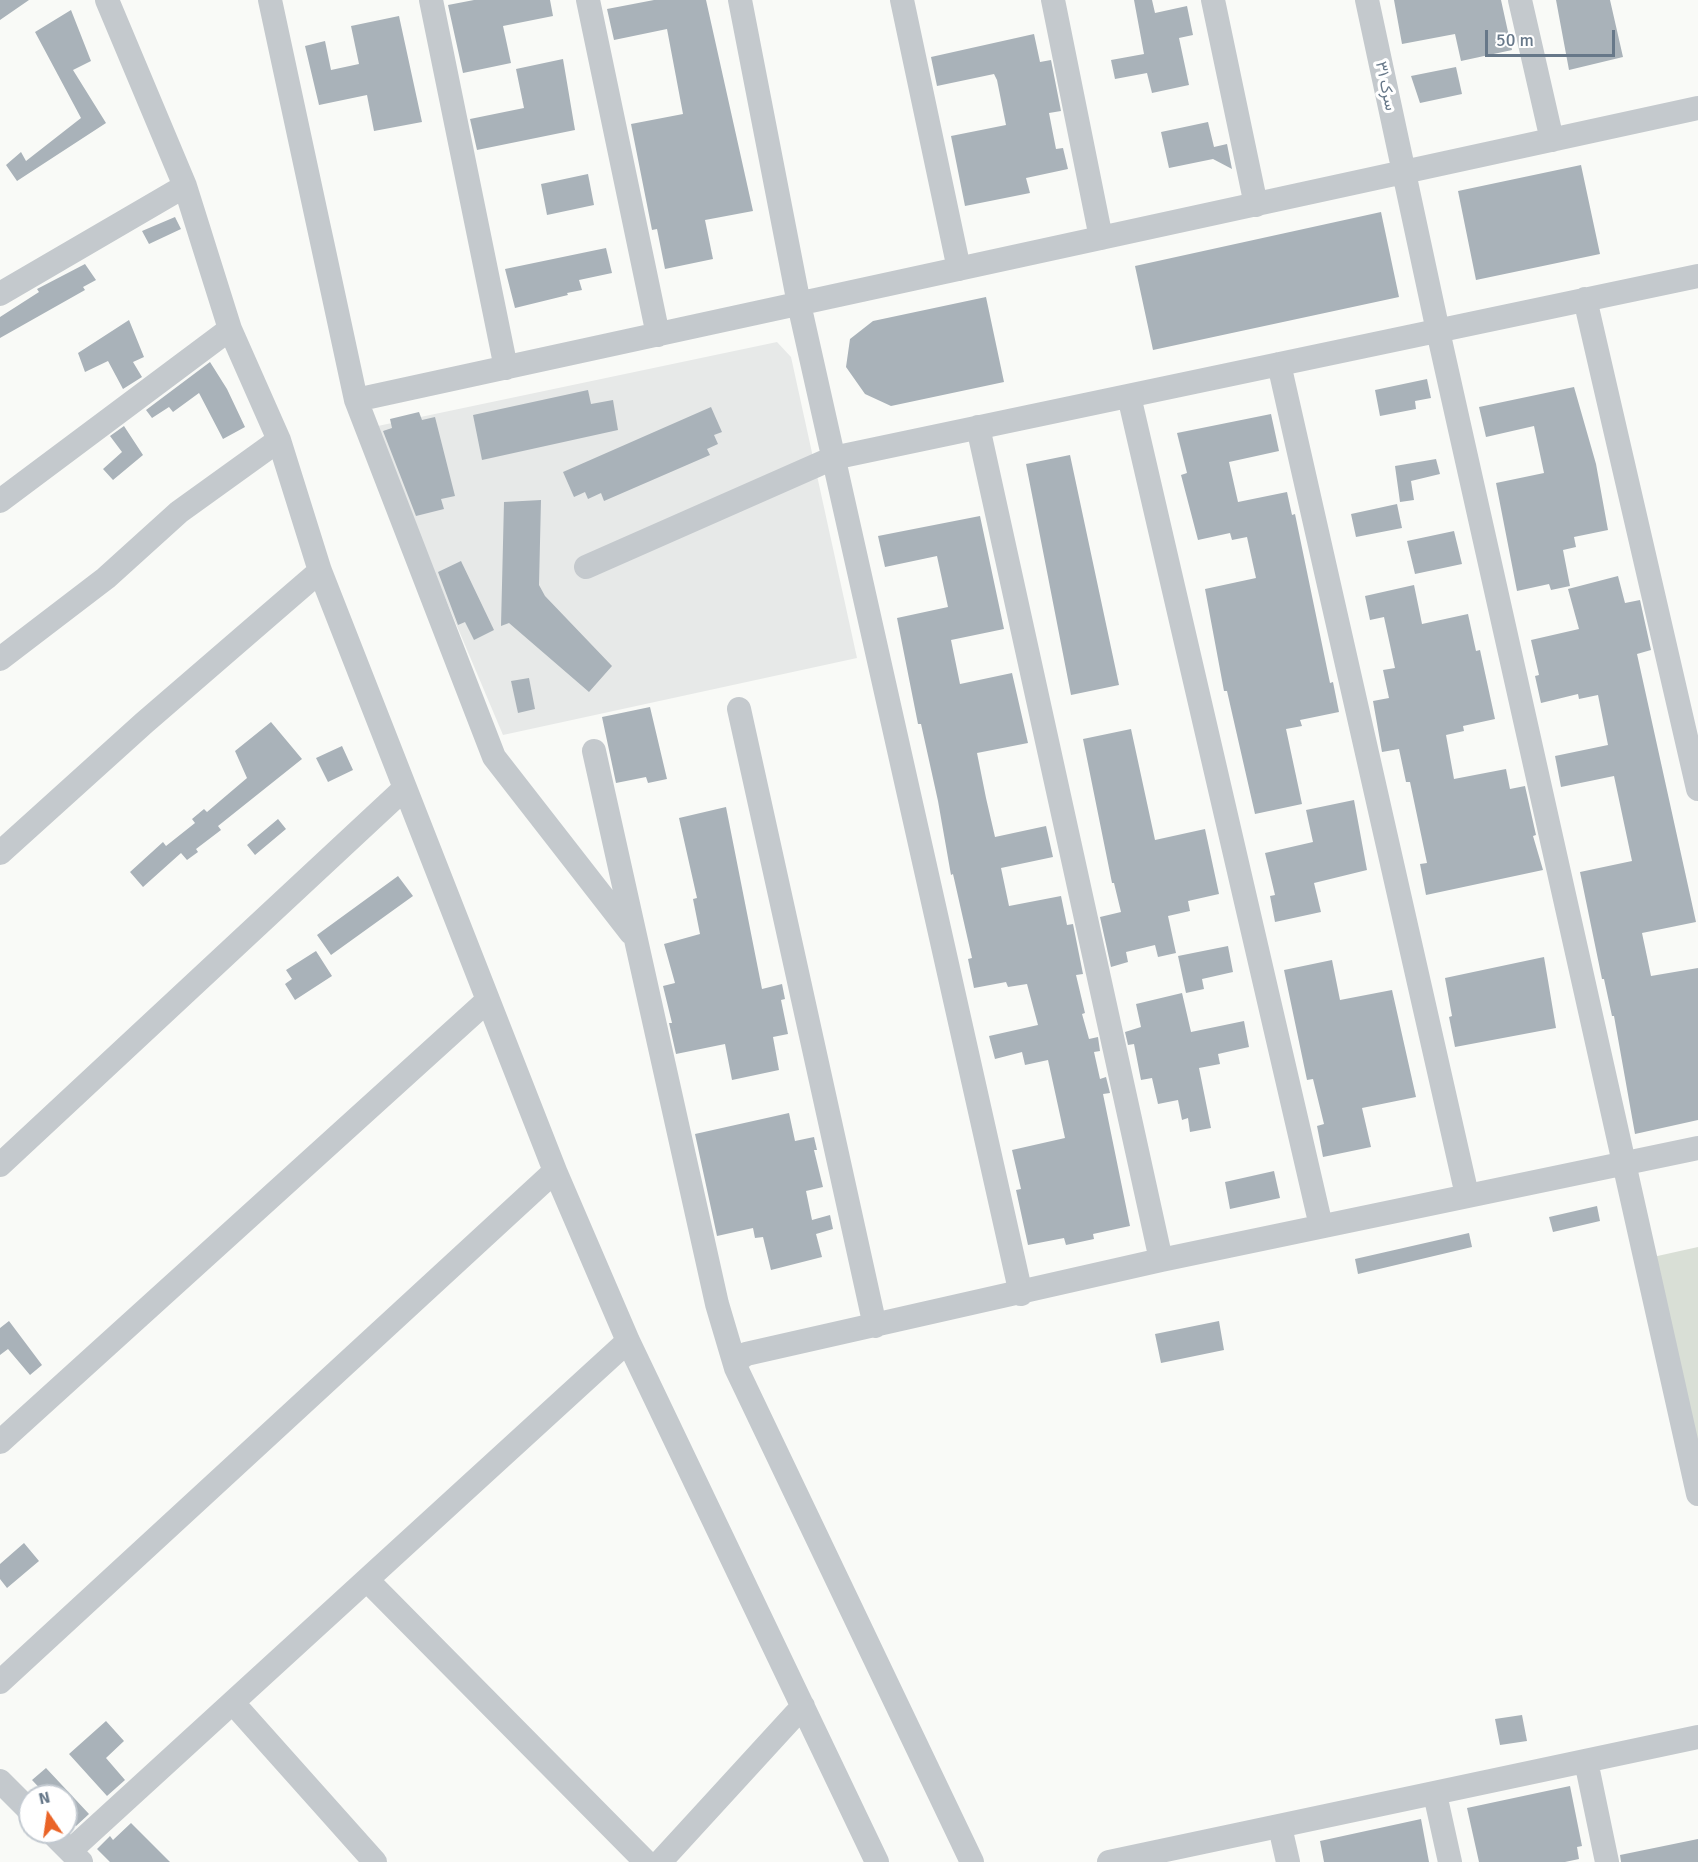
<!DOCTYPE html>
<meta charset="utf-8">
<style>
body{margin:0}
#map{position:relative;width:1698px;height:1862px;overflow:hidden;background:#f9faf7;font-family:Signika,sans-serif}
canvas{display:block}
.north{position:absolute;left:18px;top:1784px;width:60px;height:60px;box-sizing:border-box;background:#fff;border:2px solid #c2c9d0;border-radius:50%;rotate:347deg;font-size:16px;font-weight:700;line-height:24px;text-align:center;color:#677889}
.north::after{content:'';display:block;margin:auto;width:21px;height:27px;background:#ea6427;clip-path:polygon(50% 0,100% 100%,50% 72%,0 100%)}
.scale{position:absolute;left:1485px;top:30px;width:130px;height:27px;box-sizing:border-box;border:3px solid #677889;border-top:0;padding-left:8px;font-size:18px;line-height:21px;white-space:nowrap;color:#677889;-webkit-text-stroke:4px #fff;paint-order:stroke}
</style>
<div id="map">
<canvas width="1698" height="1862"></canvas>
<div class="north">N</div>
<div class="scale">50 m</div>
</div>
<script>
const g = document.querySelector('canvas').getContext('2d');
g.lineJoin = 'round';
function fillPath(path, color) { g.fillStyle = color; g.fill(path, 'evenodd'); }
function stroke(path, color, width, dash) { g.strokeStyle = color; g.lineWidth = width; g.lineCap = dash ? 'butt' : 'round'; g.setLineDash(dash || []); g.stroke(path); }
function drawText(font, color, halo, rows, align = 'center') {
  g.font = font + ' Signika,Vazirmatn,sans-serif'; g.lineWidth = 6; g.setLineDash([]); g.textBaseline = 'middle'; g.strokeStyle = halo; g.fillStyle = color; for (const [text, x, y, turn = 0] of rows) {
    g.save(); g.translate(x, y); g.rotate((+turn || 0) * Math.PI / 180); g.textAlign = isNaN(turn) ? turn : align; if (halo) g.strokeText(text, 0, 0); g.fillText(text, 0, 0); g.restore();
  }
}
fillPath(new Path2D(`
 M777 342 791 357 857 658 503 735 373 427Z`), '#e7e9e8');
fillPath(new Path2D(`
 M1698 1247V1462L1653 1257Z`), '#d9dfd6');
fillPath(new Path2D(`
 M0 0H29L0 20Z
 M474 0H550L553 16 503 26 511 63 463 73 448 5Z
 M654 0H706L753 211 705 220 713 259 665 269 657 229 652 230 631 124 683 114 667 29 614 40 607 9Z
 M1134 0H1152L1155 13 1187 6 1193 35 1179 38 1189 85 1152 93 1147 73 1115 79 1111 60 1144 54Z
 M1394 0H1501L1512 50 1461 61 1455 34 1402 44Z
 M1556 0H1610L1623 57 1569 70Z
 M71 10 91 61 73 70 106 123 17 181 6 165 21 152 26 161 81 118 35 32Z
 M399 16 422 122 374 131 367 95 319 105 305 46 325 41 331 70 359 64 351 26Z
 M1034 34 1040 62 1051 60 1061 111 1049 113 1056 149 1063 148 1068 169 1026 178 1030 193 965 206 951 136 1006 125 997 80 994 74 937 86 931 57Z
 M563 59 575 130 477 150 470 119 524 108 516 69Z
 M1456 67 1462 94 1420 103 1411 76Z
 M1208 122 1214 147 1227 144 1232 169 1213 159 1169 168 1161 132Z
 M1581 165 1600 254 1476 280 1458 191Z
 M588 174 594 205 547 215 541 184Z
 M1381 212 1399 297 1153 350 1135 266Z
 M175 217 181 229 149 244 142 231Z
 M606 248 612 273 579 280 582 290 567 293 568 295 515 308 505 269Z
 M85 264 96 280 83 287 85 290 0 338V317L39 292 37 289Z
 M986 297 1004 382 891 406 865 394 846 367 850 339 873 321Z
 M129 320 144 357 133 362 142 377 123 389 108 361 85 372 78 353Z
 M210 362 227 389 245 427 223 439 199 393 173 412 169 407 152 418 146 410Z
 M1427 379 1431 398 1415 401 1416 409 1380 416 1375 390Z
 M1574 387 1596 464 1608 530 1574 537 1576 547 1563 550 1570 586 1551 590 1549 584 1517 591 1496 483 1544 473 1534 426 1486 437 1479 407Z
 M588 390 591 404 613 400 618 430 482 460 473 415Z
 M711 407 722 432 714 435 718 444 707 449 710 455 604 501 601 493 588 499 585 492 574 497 563 472Z
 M419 412 422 420 435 417 455 496 441 499 444 509 416 516 383 431 392 428 390 419Z
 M1271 414 1279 451 1229 462 1238 502 1287 492 1292 515 1295 514 1330 683 1333 682 1339 712 1300 720 1302 726 1286 729 1302 804 1255 814 1227 691H1224L1205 589 1256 578 1247 537 1232 540 1230 533 1198 540 1181 475 1187 473 1177 433Z
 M124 426 143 455 113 480 103 469 122 452 110 436Z
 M1070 455 1119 685 1071 695 1026 464Z
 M1436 459 1440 474 1411 481 1414 500 1400 502 1395 466Z
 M541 500 539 585 545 596 612 666 589 692 509 623 501 626 504 502Z
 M1397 504 1402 528 1356 537 1351 514Z
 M980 516 1004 629 951 640 960 684 1012 673 1028 743 977 753 986 798 995 837 1046 826 1053 857 1001 868 1009 906 1061 896 1067 925 1073 924 1083 974 1076 975 1085 1013 1082 1014 1089 1039 1098 1037 1100 1051 1094 1052 1100 1079 1106 1077 1110 1093 1103 1094 1130 1226 1093 1234 1094 1239 1066 1245 1064 1238 1028 1245 1016 1190 1021 1189 1012 1150 1065 1138 1048 1060 1025 1065 1022 1052 995 1059 989 1036 1038 1025 1027 984 1008 987 1006 982 974 988 968 959 972 958 962 914 953 874 951 875 938 801 921 724H918L897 618 948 607 937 556 885 567 878 536Z
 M1454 531 1462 564 1415 574 1407 541Z
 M461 561 494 630 474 640 465 622 458 625 438 572Z
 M1618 576 1625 603 1640 600 1651 650 1637 654 1696 922 1642 933 1651 976 1698 968V1120L1635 1134 1614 1016H1612L1604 979H1602L1580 872 1632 861 1614 776 1561 787 1555 756 1608 745 1598 695 1579 699 1578 694 1541 703 1535 676 1539 675 1531 640 1579 629 1568 589Z
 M1414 585 1422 624 1468 614 1476 651 1480 650 1495 719 1463 726 1464 731 1446 735 1454 779 1506 769 1510 789 1525 786 1536 835 1533 836 1543 870 1426 895 1420 864 1427 863 1410 782H1406L1399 749 1382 752 1373 701 1389 698 1383 670 1395 668 1384 617 1370 620 1365 596Z
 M529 678 535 709 518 713 511 681Z
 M650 707 667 779 648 783 646 777 616 783 602 717Z
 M271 722 302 759 218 826 221 830 196 849 198 852 187 860 181 853 143 887 130 872 163 842 166 846 195 823 192 819 204 809 207 812 247 778 235 751Z
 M1131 729 1155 840 1205 829 1219 894 1188 901 1190 911 1168 916 1176 953 1158 957 1155 945 1126 952 1128 962 1111 967 1100 917 1121 912 1114 883H1112L1083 739Z
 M342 746 353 770 328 782 316 758Z
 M1354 800 1367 870 1314 883 1321 912 1275 922 1270 896 1275 895 1265 853 1313 842 1306 810Z
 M726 807 762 989 782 984 785 999 781 1000 788 1034 773 1037 779 1070 732 1080 725 1044 676 1054 669 1023H672L663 986 675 983 664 944 700 934 693 899 697 898 679 818Z
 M278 819 286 829 255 855 247 845Z
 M398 876 413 896 331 955 317 935Z
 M1228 946 1233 972 1202 979 1204 989 1186 993 1178 956Z
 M316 951 332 976 295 1000 285 984 292 979 286 970Z
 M1544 957 1556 1028 1455 1047 1449 1017 1452 1016 1445 978Z
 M1332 960 1340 1000 1392 990 1416 1097 1362 1108 1371 1147 1323 1157 1317 1126 1324 1124 1313 1079 1307 1080 1284 970Z
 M1182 993 1191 1032 1244 1021 1249 1047 1218 1054 1220 1064 1199 1068 1211 1128 1190 1132 1188 1118 1182 1120 1178 1100 1158 1104 1152 1078 1141 1080 1134 1044 1128 1045 1125 1032 1141 1027 1136 1004Z
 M789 1113 795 1141 814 1137 817 1150H814L823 1187 806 1191 812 1220 830 1215 833 1229 816 1234 822 1257 771 1270 763 1237 755 1238 753 1228 717 1236 695 1134Z
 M1274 1171 1280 1198 1230 1209 1225 1182Z
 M1597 1206 1600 1221 1553 1232 1549 1217Z
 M1469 1233 1472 1247 1358 1274 1355 1259Z
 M9 1321 42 1365 30 1375 8 1349 0 1355V1328Z
 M1219 1321 1224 1350 1161 1363 1155 1334Z
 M24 1543 39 1561 7 1588 0 1579V1564Z
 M1522 1715 1527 1741 1500 1745 1495 1719Z
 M106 1721 124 1741 106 1758 125 1780 107 1796 69 1754Z
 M46 1768 89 1814 76 1826 66 1816V1796H47L32 1780Z
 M1570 1786 1582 1846 1577 1847 1579 1859 1565 1862H1479L1467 1808Z
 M1421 1819 1429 1862H1324L1320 1841Z
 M131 1823 170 1862H110L97 1849 110 1836 113 1840Z
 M1698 1839V1862H1621L1620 1855Z`), '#a9b2b9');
stroke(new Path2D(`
 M107 0 185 186 230 329 279 440 320 571 555 1171 628 1341 877 1862
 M270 0 356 400 494 757 631 933
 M431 0 506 368
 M588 0 658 335
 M740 0 799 304 1021 1294
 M902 0 959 269
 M1053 0 1101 238
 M1213 0 1256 205
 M1367 0 1438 331 1698 1494
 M1520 0 1552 140
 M0 294 185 186
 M1585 299 1698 789
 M1279 364 1467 1195
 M1129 396 1321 1226
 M356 400 1698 108
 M978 427 1161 1260
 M0 501 230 329
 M586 567 833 458 1698 276
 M0 659 106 578 179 512 279 440
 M739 709 875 1326
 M594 751 717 1304 736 1368 972 1862
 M0 853 144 723 320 571
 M0 1165 405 788
 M735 1362 746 1354 1161 1260 1698 1148
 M0 1442 488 1000
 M367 1580 646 1862
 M0 1682 555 1171
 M233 1703 375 1862
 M1586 1761 1607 1862
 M0 1781 30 1811
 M1435 1794 1450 1862
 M1280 1827 1288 1862
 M51 1832 81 1862
 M70 1851 628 1341
 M660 1862 803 1706
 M1109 1862 1698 1737`), '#c4c9cd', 24);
drawText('16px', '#677889', '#fff', [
 ["سرک ۳۱",1385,86,78]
]);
</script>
